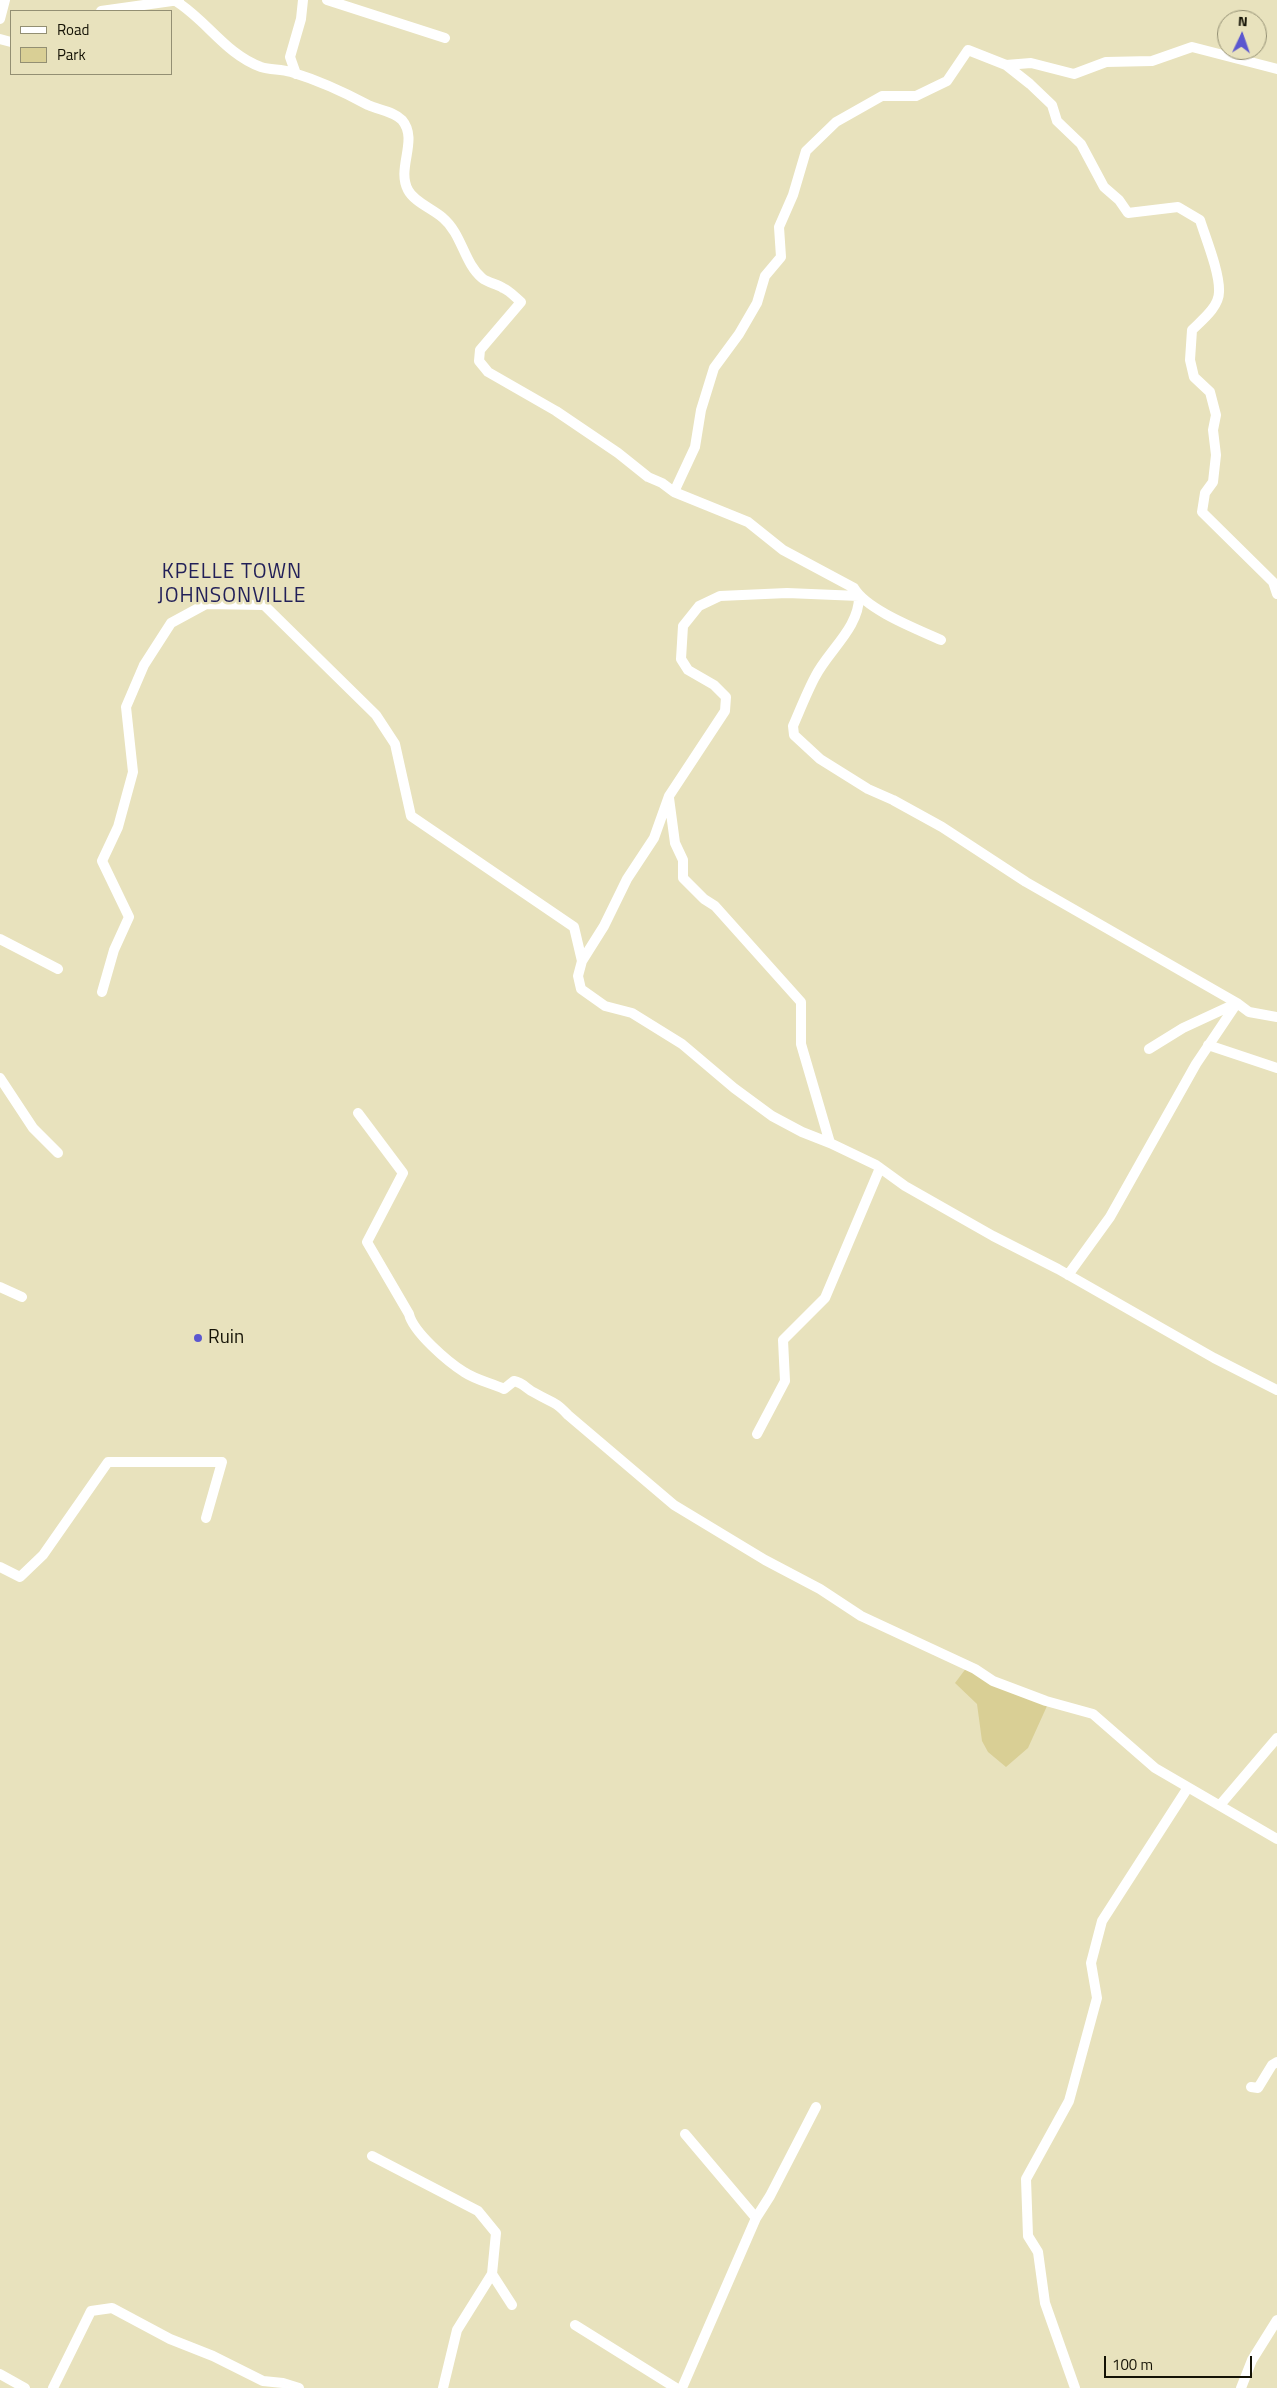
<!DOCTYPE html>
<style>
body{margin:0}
#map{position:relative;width:1277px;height:2388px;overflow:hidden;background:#e8e2bd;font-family:"Titillium Web",sans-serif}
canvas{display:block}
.legend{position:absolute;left:10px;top:10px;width:162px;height:65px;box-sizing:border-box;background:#e8e2bd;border:1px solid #938f73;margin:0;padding:6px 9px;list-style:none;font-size:15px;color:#141205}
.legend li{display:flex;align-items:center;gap:10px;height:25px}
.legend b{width:25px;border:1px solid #938f73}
.north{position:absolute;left:1217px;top:10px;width:50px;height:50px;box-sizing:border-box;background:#e8e2bd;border:1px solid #938f73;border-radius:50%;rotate:3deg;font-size:14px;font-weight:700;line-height:20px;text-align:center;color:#141205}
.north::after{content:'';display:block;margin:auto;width:18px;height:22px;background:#5b57cf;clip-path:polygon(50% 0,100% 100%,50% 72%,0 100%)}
.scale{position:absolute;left:1104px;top:2356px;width:148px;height:22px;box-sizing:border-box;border:2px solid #141205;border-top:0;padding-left:6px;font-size:15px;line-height:18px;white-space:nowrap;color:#141205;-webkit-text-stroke:4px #e8e2bd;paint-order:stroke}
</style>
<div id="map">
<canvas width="1277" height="2388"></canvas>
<ul class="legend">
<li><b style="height:6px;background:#fff"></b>Road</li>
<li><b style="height:14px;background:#d9cf95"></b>Park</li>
</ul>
<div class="north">N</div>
<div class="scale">100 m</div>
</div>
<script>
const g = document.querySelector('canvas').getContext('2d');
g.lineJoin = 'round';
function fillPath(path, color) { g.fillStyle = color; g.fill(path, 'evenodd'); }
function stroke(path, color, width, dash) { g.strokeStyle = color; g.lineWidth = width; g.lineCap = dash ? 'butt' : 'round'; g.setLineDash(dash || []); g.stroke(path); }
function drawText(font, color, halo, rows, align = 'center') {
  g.font = font + ' "Titillium Web",sans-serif'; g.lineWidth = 5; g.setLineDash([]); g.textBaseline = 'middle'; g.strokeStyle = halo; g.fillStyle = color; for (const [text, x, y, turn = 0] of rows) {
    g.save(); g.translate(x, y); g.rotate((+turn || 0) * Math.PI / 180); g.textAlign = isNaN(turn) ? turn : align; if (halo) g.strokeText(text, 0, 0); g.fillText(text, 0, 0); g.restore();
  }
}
fillPath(new Path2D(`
 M967 1667 1047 1706 1028 1748 1006 1767 988 1752 982 1741 977 1704 955 1683Z`), '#d9cf95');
stroke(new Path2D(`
 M174 0C206 19 225 54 261 67 270 70 281 69 291 72 317 80 344 92 368 105 379 110 393 111 402 120 419 140 396 168 408 190 414 202 433 209 443 218 462 234 464 263 482 278 488 283 497 284 503 288 510 291 515 297 521 302L480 350 479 361 488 372 556 411 618 453 648 477 662 483 674 492 748 522 783 550 854 588C867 610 917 629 941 640
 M327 0 445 38
 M101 11 179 0
 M0 19 5 0
 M0 39 11 42
 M1006 65 1030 84 1052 105 1057 121 1081 144 1104 187 1119 200 1128 213 1178 207 1200 220C1206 239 1220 273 1219 292 1219 307 1202 320 1192 330L1190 360 1194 377 1210 392 1216 415 1213 430 1216 455 1213 482 1205 493 1202 512 1273 582 1277 594
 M296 74 290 57 301 19 303 0
 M674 492 695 447 701 410 714 368 739 334 757 303 765 276 781 257 779 227 793 195 806 151 836 122 882 96H916L947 81 968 50 1006 65 1031 63 1074 74 1106 62 1152 61 1192 47 1277 69
 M859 596 787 593 720 596 699 606 683 626 681 659 688 670 714 685 726 697 725 711 669 796 654 838 627 879 604 926 582 961 578 976 581 989 605 1006 632 1013 682 1044 734 1088 772 1116 802 1132 830 1143 876 1165 905 1186 993 1236 1058 1269 1214 1358 1277 1390
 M859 596C860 627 828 651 815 677 807 692 800 710 793 726L794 735 820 759 868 789 893 800 942 827 1026 882 1237 1003 1196 1064 1110 1217 1068 1275
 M669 798 675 843 683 860V878L704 899 715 906 801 1002V1044L830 1143
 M0 939 58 969
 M102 992 114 950 129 917 102 861 118 827 133 772 126 707 144 665 171 623 206 604 264 605 376 715 395 744 411 816 574 927 582 961
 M1208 1045 1277 1068
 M1149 1049 1183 1028 1237 1003 1249 1012 1277 1017
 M0 1078 33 1128 58 1153
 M358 1113 403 1173 367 1242 409 1314C413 1332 448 1362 464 1372 476 1380 491 1383 504 1389L514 1381C524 1383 526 1389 535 1393 552 1403 554 1400 568 1415L674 1505 765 1560 820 1589 861 1616 975 1669 993 1681 1046 1701 1093 1714 1155 1768 1277 1839
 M0 1287 22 1297
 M757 1434 785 1381 783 1340 825 1298 880 1168
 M0 1567 20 1577 43 1555 108 1462H222L206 1518
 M1220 1805 1277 1738
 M1251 2087 1258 2088 1272 2065 1277 2062
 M372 2156 478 2211 496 2233 492 2274 457 2330 443 2388
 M756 2218 770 2196 816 2107
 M492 2274 512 2305
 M575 2325 676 2388
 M0 2374 25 2388
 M53 2388 91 2311 112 2308 170 2339 213 2356 263 2381 283 2383 299 2388
 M682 2388 756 2218 685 2134
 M1075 2388 1045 2303 1038 2252 1028 2236 1026 2179 1069 2101 1097 1998 1091 1963 1102 1921 1187 1789
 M1241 2388 1252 2360 1277 2320`), '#fff', 10);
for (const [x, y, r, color] of [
 [198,1338,5,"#5b57cf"]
]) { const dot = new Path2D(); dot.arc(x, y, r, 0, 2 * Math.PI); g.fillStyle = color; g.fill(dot); stroke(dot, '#e8e2bd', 2); }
drawText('19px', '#141205', '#e8e2bd', [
 ["Ruin",208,1338]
], 'left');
g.letterSpacing = '1px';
drawText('21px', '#211f58', '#e8e2bd', [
 ["KPELLE TOWN",232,573],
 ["JOHNSONVILLE",232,597]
]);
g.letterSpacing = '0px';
</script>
